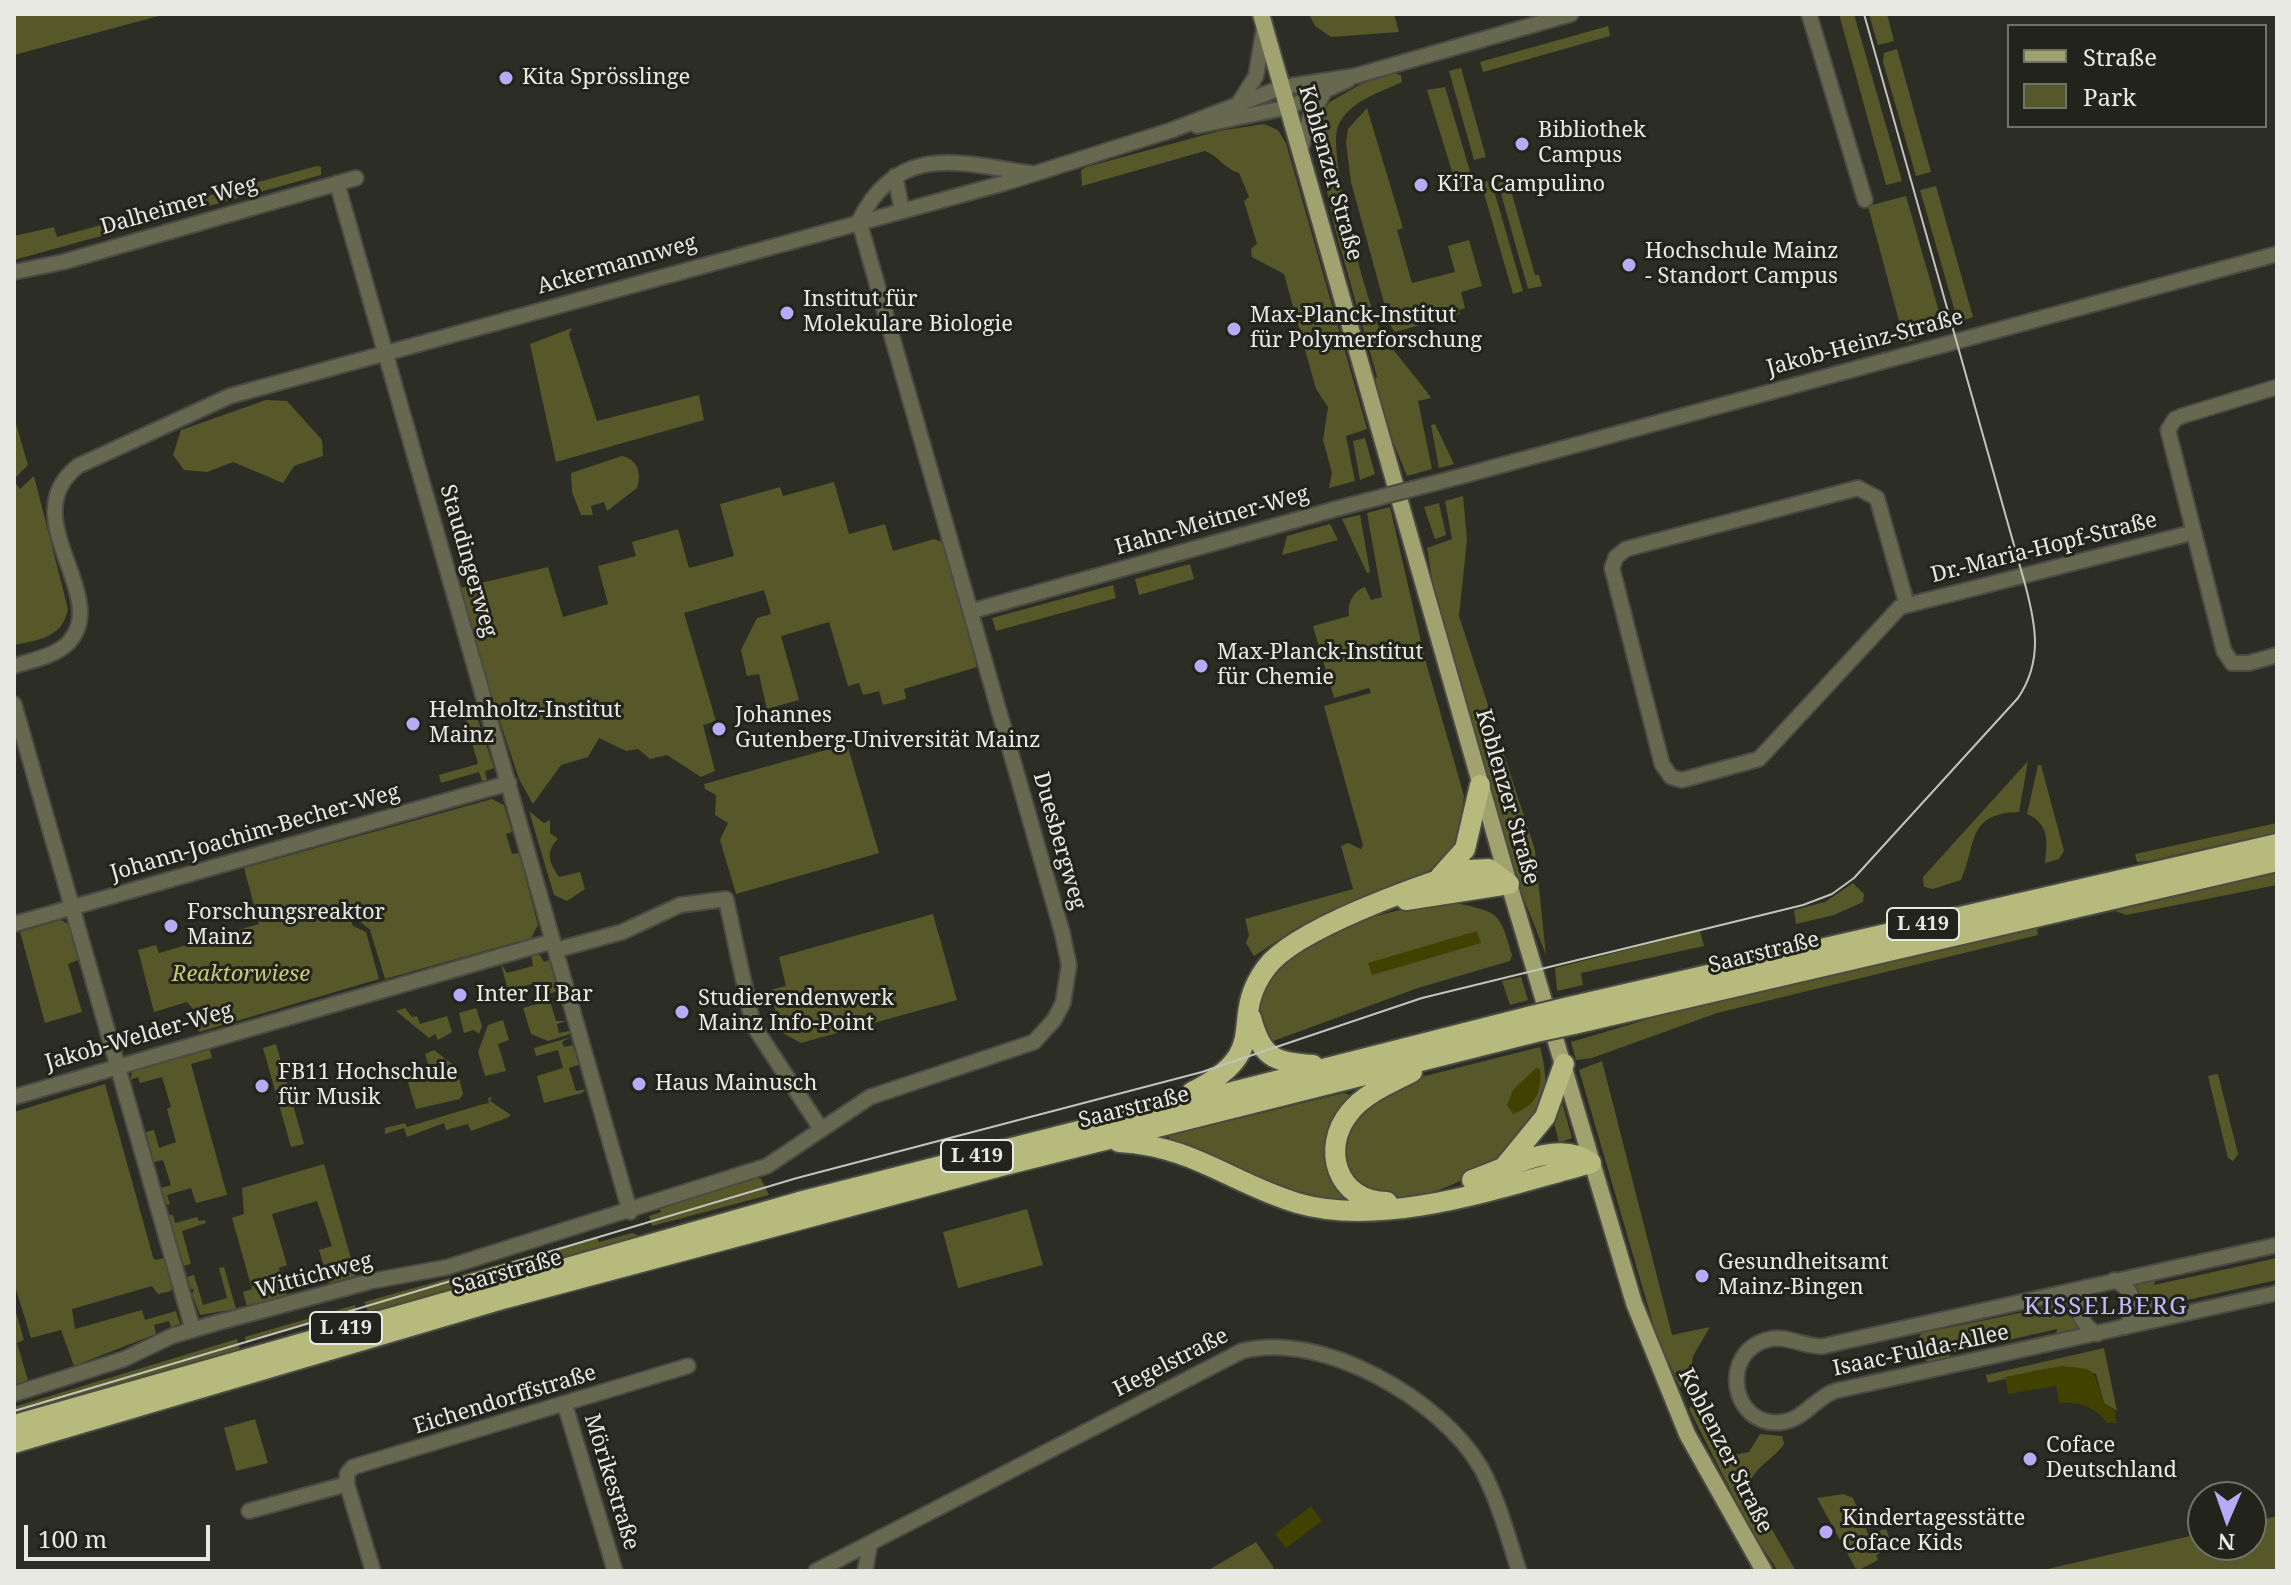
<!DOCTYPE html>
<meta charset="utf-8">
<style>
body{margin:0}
#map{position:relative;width:2291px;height:1585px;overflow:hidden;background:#2c2d24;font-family:"Noto Serif",serif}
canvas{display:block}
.frame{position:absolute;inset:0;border:16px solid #e8e9e3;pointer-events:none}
.legend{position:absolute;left:2007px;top:24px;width:260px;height:104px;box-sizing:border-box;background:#22231a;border:2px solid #71726a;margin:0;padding:10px 14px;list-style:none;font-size:24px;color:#e8e9e3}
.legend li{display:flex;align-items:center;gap:16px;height:40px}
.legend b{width:40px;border:2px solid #71726a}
.north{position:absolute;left:2187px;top:1481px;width:80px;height:80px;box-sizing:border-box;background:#22231a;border:2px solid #71726a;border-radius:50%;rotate:182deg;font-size:22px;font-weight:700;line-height:32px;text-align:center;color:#e8e9e3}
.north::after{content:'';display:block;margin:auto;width:28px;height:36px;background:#b7abf8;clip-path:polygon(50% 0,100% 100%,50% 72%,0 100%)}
.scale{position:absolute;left:24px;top:1525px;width:186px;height:36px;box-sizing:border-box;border:4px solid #e8e9e3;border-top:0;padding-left:10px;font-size:24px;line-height:28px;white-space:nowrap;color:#e8e9e3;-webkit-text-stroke:6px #22231a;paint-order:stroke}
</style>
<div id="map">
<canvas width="2291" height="1585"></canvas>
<div class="frame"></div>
<ul class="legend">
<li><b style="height:10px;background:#a0a270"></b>Straße</li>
<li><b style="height:22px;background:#565829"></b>Park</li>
</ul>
<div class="north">N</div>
<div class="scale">100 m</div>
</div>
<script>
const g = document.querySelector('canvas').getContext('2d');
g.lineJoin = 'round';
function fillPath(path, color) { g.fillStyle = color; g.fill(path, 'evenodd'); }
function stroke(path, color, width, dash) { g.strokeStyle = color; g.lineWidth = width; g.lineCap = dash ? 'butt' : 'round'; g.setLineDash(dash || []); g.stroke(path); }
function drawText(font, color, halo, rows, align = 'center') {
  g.font = font + ' "Noto Serif",serif'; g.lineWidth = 6; g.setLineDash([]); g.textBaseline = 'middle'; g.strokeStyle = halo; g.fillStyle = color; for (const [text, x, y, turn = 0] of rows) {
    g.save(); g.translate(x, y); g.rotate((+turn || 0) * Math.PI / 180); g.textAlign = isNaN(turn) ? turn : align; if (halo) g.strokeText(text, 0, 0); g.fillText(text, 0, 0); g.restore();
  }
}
fillPath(new Path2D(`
 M14 14H166L14 55Z
 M1309 14H1394L1399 32 1331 37 1315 26Z
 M1839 14H1854L1902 181 1886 185Z
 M1869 14H1887L1894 41 1878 45Z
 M1608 26 1610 36 1483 72 1480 62Z
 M1897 49 1931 172 1916 176 1883 62 1884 53Z
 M1461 68 1486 157 1474 160 1449 71Z
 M1393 73 1401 75 1402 82C1379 93 1349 101 1338 126 1327 152 1366 301 1380 329 1389 348 1418 378 1431 398L1418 401 1432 469 1407 476 1385 422 1373 381 1377 377 1334 225 1315 133 1322 112 1330 102 1361 84Z
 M1445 87 1475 188 1458 191 1427 90Z
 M1367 108 1403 228 1397 230 1412 283 1455 272 1448 246 1469 240 1482 286 1461 292 1465 308 1459 310 1460 314 1395 332 1390 325 1351 182 1346 142 1348 129Z
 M1264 124 1278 130 1286 143 1367 429 1346 436 1355 481 1329 488 1332 473 1323 440 1328 407 1316 389 1284 274 1252 257 1251 249 1257 244 1244 201 1249 197 1239 173C1224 169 1219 156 1205 151L1082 186 1081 170 1086 167 1219 131Z
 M317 166 321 167V175L14 260V236L54 227 57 237Z
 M1491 180 1523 291 1513 294 1481 183Z
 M1508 180 1535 275H1539L1542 286 1528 289 1498 183Z
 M1936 186 1973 317 1958 322 1920 190Z
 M1906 196 1944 329 1905 343 1868 206Z
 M572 328 569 334 597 421 699 395 704 420 556 462 530 344Z
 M266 400 287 401 322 440 323 456 294 466 283 483 233 462 207 472 184 470 173 455 181 430Z
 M14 417 28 465 14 479Z
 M1435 424 1454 464 1439 468 1431 425Z
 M1365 438 1375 474 1360 480 1353 441Z
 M622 456C638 459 642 475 637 488L607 511 604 502 591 506 593 515H581L572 492 571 473Z
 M34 476 68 609C62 638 39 640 14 645V481L20 489Z
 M834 482 849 534 885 524 893 551 934 539 942 542 977 667 904 689 906 699 883 705 879 691 863 695 859 683 848 686 829 622 781 636 799 700 767 709 759 674 747 676 741 650 757 618 771 614 764 590 684 613 716 721 703 725 715 771 701 777 667 755 650 759 638 749 626 751 599 738 588 757 561 765 533 804 519 779 456 589 548 567 563 617 608 604 598 566 636 556 632 542 678 529 689 568 734 556 720 504 780 487 783 496Z
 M1463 496 1467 540 1459 616 1535 850 1546 955 1522 894 1438 616 1427 548 1452 539 1445 501Z
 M1439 503 1446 535 1435 539 1424 507Z
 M1390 507 1425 659 1464 796 1458 840 1452 851 1432 869 1300 926 1254 956 1246 943 1249 935 1245 919 1353 889 1341 846 1348 843 1361 849 1363 845 1324 706 1371 693 1369 688 1334 698 1313 626 1349 616C1347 603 1353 591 1365 587L1371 600 1382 597 1367 513Z
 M1360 515 1370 572 1367 573 1342 519Z
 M1330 524 1338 540 1282 555 1287 536Z
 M1190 564 1194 579 1139 595 1135 579Z
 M1113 585 1116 598 996 631 992 618Z
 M472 702 494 768 485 771 487 780 482 781 479 772 441 783 439 775 478 764 462 705Z
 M847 744 879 853 736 894 720 840 728 823 715 815 716 795 705 789 704 784Z
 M2028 761 2019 812C1966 813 1977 845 1961 880L1933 889 1924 887 1923 877Z
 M2038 765H2041L2064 851 2059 859 2045 863C2047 842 2050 824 2027 814Z
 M492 799 504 805 512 832 506 834 512 854 519 853 538 925 531 938 385 979 370 930 358 920 351 921 353 926 366 932 379 979 199 1032 193 1009 187 1002 154 1012 138 950 156 945 159 953 259 924 244 868Z
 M529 811 544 823 550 820V833L558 839C544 853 550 863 559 877L580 872 585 889 567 901 554 895Z
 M2277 823V832L2148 861 2137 862 2135 854Z
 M2277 872V885L2126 915 2115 911Z
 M1853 883 1864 894 1863 902 1834 915 1796 924 1794 910 1825 902Z
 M1450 901C1496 914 1498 905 1512 955L1510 961 1418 988 1265 1044C1230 945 1381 910 1450 901Z
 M933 914 957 1000 801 1043 781 1032 770 990 786 986 779 957Z
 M61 920 68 924 78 960 68 964 82 1012 45 1023 20 932Z
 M2037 928 2038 935 1717 1013 1592 1058 1576 1060 1571 1042 1679 1010Z
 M1700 931 1704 946 1581 973 1583 985 1557 991 1555 968Z
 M539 954 544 962 549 960 558 991 548 994 556 1021H566L557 1024 559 1033 569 1031 570 1034 548 1041 531 1034 523 1008 544 1002 538 982 508 991 501 964 507 973 533 966 531 955Z
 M1521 977 1528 1000 1510 1005 1502 981Z
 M405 1008 412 1017 417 1016 420 1024 447 1016 452 1032 438 1040 435 1034 429 1038 396 1011Z
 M476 1008 482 1026 479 1034 474 1030 464 1033 459 1013Z
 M503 1020 509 1040 498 1044 506 1071 485 1076 478 1052 488 1025Z
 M571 1037 562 1042 564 1047 573 1045 579 1065 569 1068 576 1091 586 1089 582 1093 544 1103 537 1076 563 1068 558 1050 536 1056 534 1048Z
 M276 1044 304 1144 291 1147 263 1048Z
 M209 1047 212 1058 191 1064 227 1195 196 1203 191 1188 167 1195 170 1204 167 1205 161 1188 171 1185 163 1160 154 1162 146 1132 154 1130 159 1148 176 1142 167 1109 171 1107 162 1077 140 1083 138 1077 130 1080 133 1069Z
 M1540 1047C1545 1066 1549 1089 1539 1108 1516 1154 1446 1200 1393 1198 1380 1197 1364 1188 1352 1183L1339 1138 1358 1111 1417 1078Z
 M434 1050 456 1067 463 1093 460 1099 416 1109 407 1079 431 1073 425 1054Z
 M1602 1061 1672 1335 1710 1327 1693 1356 1688 1384 1680 1387 1657 1337 1579 1070Z
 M2218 1074 2238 1154 2233 1161 2228 1158 2208 1076Z
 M105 1084 153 1257 155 1260 164 1258 172 1287 171 1291 158 1294 152 1286 72 1309 75 1329 142 1310 145 1320 176 1311 180 1324 171 1327 169 1321 154 1325 156 1334 74 1366 61 1330 31 1338 14 1283V1112Z
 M1344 1093 1353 1096 1331 1122 1328 1137 1355 1202 1295 1193 1175 1145 1168 1136Z
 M1560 1095 1572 1138 1559 1143 1552 1115Z
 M492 1097 490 1101 511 1115 507 1118 471 1131 468 1124 446 1130 444 1123 407 1137 404 1128 385 1134V1128L405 1123 407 1127 480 1105 489 1103 488 1098Z
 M324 1164 356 1276 329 1283 319 1250 332 1246 317 1201 272 1214 287 1265 279 1268 287 1296 247 1307 243 1292 252 1289 232 1218 244 1214 242 1188Z
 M756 1177 761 1179 769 1195 652 1226 649 1216 661 1212 660 1209Z
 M1027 1209 1043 1265 958 1288 943 1232Z
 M169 1215H173L175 1223 197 1217 199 1221 205 1220 206 1223 182 1231 191 1264 184 1266Z
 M632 1233 642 1237 368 1312 364 1302 597 1237 599 1242Z
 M2277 1258V1280L2165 1305 2160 1316H2141L2133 1280 2157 1275 2154 1285Z
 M224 1267 236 1309 200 1315 192 1294 194 1289H191L187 1277 194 1275 203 1305 227 1298 219 1268Z
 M2073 1293 2081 1333 2055 1340 2057 1329 1951 1353 1946 1364 1932 1365 1913 1351 1923 1329 1943 1323 1942 1329 2044 1308 2049 1299Z
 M14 1305 24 1340 17 1343 28 1380 14 1385Z
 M355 1305 356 1311 246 1342 245 1337Z
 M237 1339 240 1349 14 1416V1407Z
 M2104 1348 2117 1411 2104 1403 2096 1374C2059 1358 2022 1376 1988 1383L1986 1375Z
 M1691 1406H1694L1716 1439 1734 1455 1749 1452 1760 1434 1782 1436 1784 1444C1774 1459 1757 1465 1750 1482L1763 1514 1796 1571H1778L1753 1534 1689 1409Z
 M255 1419 268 1463 236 1471 224 1428Z
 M1843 1494 1853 1498 1868 1534 1886 1529 1893 1548 1876 1555 1878 1560 1857 1571 1817 1498Z
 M2277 1516V1571H2039L2203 1533V1545H2251V1522Z
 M1256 1542 1274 1568 1270 1571H1207Z`), '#565829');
fillPath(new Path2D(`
 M1477 931 1481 943 1372 975 1368 963Z
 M1536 1068 1540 1069C1542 1093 1536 1105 1513 1114L1507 1105 1513 1090Z
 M2062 1366C2100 1370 2092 1368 2104 1403L2115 1411 2116 1423H2107C2096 1406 2077 1402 2059 1403L2056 1386 2008 1394 2005 1377Z
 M1311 1506 1322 1521 1286 1548 1275 1534Z`), '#414200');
const minor = new Path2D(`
 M1809 14 1865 200
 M1240 101 1256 76 1264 27
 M1197 126 1289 107 1348 80
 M1301 148 1310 117 1323 94
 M895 176 902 210
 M337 183 630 1212
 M859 221C898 142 960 163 1030 173
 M14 272 63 262 356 178
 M2277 387 2182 416 2175 419 2168 430 2224 651 2232 663H2249L2277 655
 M1458 477 2277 254
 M1907 605 1877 498 1858 488 1626 549 1616 557 1612 568 1662 764 1671 777 1682 780 1759 759 1900 607 2191 533
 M972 611 1339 508
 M14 666C32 660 52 657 66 645 116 599 11 518 78 466L230 396 1008 182 1172 130 1283 87 1355 76 1571 14
 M14 704 193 1330
 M14 924 509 783
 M556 950 622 932 680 905 726 899 753 1025 821 1129
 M14 1097 553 941
 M2277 1245 1824 1346C1805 1348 1788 1335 1770 1339 1718 1350 1730 1429 1783 1422 1804 1419 1815 1398 1835 1391L2277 1293
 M2114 1280C2135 1289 2140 1310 2125 1327
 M2087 1287C2072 1304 2079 1323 2097 1334
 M14 1394 124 1359 172 1336 216 1323 372 1281 448 1267 767 1166 870 1097 1034 1042 1054 1020 1063 1003 1069 965 1062 932 859 221
 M565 1405 615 1571
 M249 1511 347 1484
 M373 1571 347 1484V1474L353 1467 688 1366
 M816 1571 1242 1351C1322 1330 1442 1400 1481 1468 1498 1499 1508 1537 1519 1571
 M865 1571 870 1543`);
const major = new Path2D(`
 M1261 14 1509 884 1634 1303 1687 1434 1764 1571`);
const highway = new Path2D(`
 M1440 877 1465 849 1480 785
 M1406 900 1509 884
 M1569 1007 2277 844
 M1251 1018C1262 1058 1273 1062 1313 1065
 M1574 1024 2277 861
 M1192 1092C1276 1050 1226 1022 1266 968 1294 929 1421 885 1469 870L1489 869 1509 884
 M1119 1142C1193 1146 1231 1183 1297 1203 1385 1229 1504 1186 1591 1163
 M1504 1167 1545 1117 1564 1064
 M1472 1180C1507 1168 1558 1138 1591 1163
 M1387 1202C1337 1202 1320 1148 1350 1112 1365 1093 1391 1083 1412 1072
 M14 1425 799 1202 1532 1016
 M14 1443 506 1298 1001 1166 1536 1032`);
stroke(minor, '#4a4b43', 18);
stroke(major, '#4a4b43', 20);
stroke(highway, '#4a4b43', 24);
stroke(minor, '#666850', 14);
stroke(major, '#a0a270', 16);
stroke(highway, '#b6ba7d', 20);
stroke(new Path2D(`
 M14 1411 797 1178 1202 1072 1422 998 1803 905 1832 894 1854 878 2018 698C2043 661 2036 625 2025 584L1864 14`), '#c2c3bd', 2);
const minorBridge = new Path2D(`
 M1339 508 1458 477`);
const highwayBridge = new Path2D(`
 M1532 1016 1569 1007
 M1536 1032 1574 1024`);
stroke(minorBridge, '#4a4b43', 18, []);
stroke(highwayBridge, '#4a4b43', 24, []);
stroke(minorBridge, '#666850', 14);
stroke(highwayBridge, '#b6ba7d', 20);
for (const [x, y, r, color] of [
 [506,78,8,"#b7abf8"],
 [1522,144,8,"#b7abf8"],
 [1421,185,8,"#b7abf8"],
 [1629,265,8,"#b7abf8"],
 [787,313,8,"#b7abf8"],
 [1234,329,8,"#b7abf8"],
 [1201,666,8,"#b7abf8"],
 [413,724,8,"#b7abf8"],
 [719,729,8,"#b7abf8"],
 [171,926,8,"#b7abf8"],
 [460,995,8,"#b7abf8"],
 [682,1012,8,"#b7abf8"],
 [639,1084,8,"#b7abf8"],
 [262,1086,8,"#b7abf8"],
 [1702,1276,8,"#b7abf8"],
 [2030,1459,8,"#b7abf8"],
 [1826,1532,8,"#b7abf8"]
]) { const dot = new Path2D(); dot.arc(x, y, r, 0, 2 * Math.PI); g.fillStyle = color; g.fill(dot); stroke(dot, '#22231a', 3); }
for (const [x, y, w] of [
 [1923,924,72],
 [977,1156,72],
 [346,1328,72]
]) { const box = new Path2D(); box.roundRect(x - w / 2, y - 16, w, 32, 6); g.fillStyle = '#22231a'; g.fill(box); stroke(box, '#e8e9e3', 2); }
drawText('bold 20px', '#e8e9e3', null, [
 ["L 419",1923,924],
 ["L 419",977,1156],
 ["L 419",346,1328]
]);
drawText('22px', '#e8e9e3', '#22231a', [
 ["Kita Sprösslinge",522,78],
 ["Bibliothek",1538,131],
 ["Campus",1538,156],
 ["KiTa Campulino",1437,185],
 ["Hochschule Mainz",1645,252],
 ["- Standort Campus",1645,277],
 ["Institut für",803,300],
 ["Molekulare Biologie",803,325],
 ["Max-Planck-Institut",1250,316],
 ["für Polymerforschung",1250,341],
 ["Max-Planck-Institut",1217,653],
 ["für Chemie",1217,678],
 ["Helmholtz-Institut",429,711],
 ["Mainz",429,736],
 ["Johannes",735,716],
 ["Gutenberg-Universität Mainz",735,741],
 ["Forschungsreaktor",187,913],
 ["Mainz",187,938],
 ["Inter II Bar",476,995],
 ["Studierendenwerk",698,999],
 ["Mainz Info-Point",698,1024],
 ["FB11 Hochschule",278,1073],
 ["für Musik",278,1098],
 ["Haus Mainusch",655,1084],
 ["Gesundheitsamt",1718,1263],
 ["Mainz-Bingen",1718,1288],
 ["Coface",2046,1446],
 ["Deutschland",2046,1471],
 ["Kindertagesstätte",1842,1519],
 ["Coface Kids",1842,1544]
], 'left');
drawText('22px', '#e8e9e3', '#22231a', [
 ["Koblenzer Straße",1330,173,74],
 ["Dalheimer Weg",179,206,-16],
 ["Ackermannweg",617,265,-16],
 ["Jakob-Heinz-Straße",1865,343,-15],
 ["Hahn-Meitner-Weg",1212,521,-16],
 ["Dr.-Maria-Hopf-Straße",2044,548,-14],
 ["Staudingerweg",468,561,74],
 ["Koblenzer Straße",1507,797,74],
 ["Johann-Joachim-Becher-Weg",255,833,-16],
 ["Duesbergweg",1059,841,74],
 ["Saarstraße",1764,953,-14],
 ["Jakob-Welder-Weg",139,1037,-16],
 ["Saarstraße",1134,1108,-14],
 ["Saarstraße",507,1273,-16],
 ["Wittichweg",314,1276,-15],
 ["Isaac-Fulda-Allee",1921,1351,-12],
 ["Hegelstraße",1171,1363,-27],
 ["Eichendorffstraße",505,1400,-17],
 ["Koblenzer Straße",1725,1451,63],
 ["Mörikestraße",611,1482,73]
]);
drawText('italic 22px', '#c6ca73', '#22231a', [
 ["Reaktorwiese",241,975]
]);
g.letterSpacing = '2px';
drawText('24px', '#c2b8ff', '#22231a', [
 ["KISSELBERG",2106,1307]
]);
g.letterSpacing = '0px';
</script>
